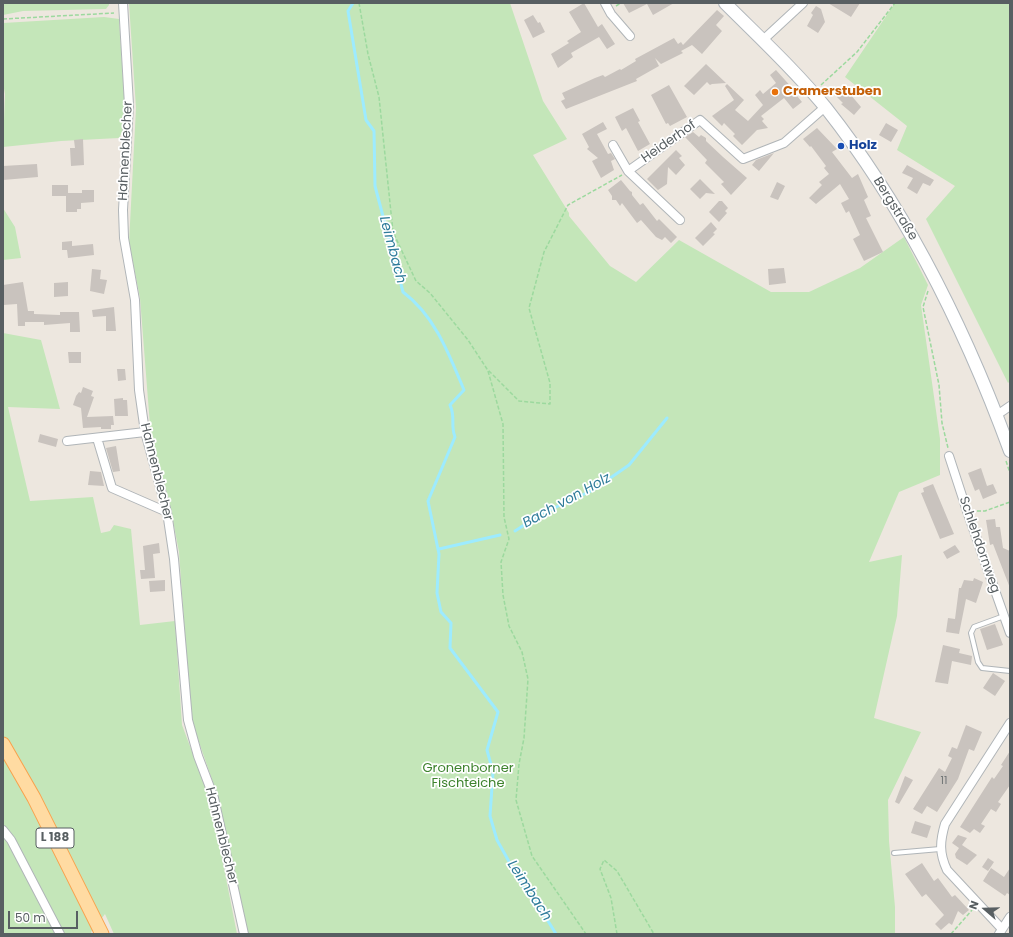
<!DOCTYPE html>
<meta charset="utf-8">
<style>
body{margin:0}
#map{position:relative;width:1013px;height:937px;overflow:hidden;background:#ede7df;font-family:Poppins,sans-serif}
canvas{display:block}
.frame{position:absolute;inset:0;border:4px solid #585f62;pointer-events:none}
.north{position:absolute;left:965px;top:889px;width:40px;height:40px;-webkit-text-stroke:3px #fff;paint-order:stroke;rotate:290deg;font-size:11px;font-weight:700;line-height:16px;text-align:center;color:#585f62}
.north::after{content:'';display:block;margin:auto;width:14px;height:18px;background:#585f62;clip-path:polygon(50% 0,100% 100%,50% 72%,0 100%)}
.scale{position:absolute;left:8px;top:911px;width:70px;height:18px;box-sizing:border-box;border:2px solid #585f62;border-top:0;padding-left:5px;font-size:12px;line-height:14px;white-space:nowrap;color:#585f62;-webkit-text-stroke:3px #fff;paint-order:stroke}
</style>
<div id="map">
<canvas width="1013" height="937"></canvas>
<div class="frame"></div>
<div class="north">N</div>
<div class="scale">50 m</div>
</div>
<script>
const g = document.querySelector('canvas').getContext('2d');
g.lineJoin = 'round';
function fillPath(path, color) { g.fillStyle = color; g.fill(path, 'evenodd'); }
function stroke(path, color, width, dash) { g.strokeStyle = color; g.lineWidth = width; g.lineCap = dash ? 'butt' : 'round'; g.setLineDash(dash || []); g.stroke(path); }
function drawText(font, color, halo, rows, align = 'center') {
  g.font = font + ' Poppins,sans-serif'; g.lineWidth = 3.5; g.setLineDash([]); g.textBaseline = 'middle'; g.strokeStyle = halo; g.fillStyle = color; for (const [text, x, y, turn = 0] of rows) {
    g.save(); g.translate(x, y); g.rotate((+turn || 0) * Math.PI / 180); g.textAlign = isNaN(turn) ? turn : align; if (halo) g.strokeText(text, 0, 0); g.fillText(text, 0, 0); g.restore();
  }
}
fillPath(new Path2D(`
 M3 3H109V5L106 9 23 11 3 15Z
 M129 3H510L543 101 567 139 533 155 569 213V216L610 266 636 282 679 240 771 292H809L860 268 904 237 928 285 921 305 940 439V475L899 492 869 562 902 555 897 616 874 718 921 732 888 800 889 841 895 907V934H248L218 797 191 719 179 552 169 500 151 438 140 298 129 243 136 108Z
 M895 3H1010V381L1008 383 926 219 955 186 897 150 907 126 845 77Z
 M104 17 119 19 126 124 119 138 61 141 3 147 5 94 3 83V23Z
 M3 208 15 227 21 258 3 260Z
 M3 333 41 340 60 409 8 407 30 501 93 497 101 533 110 531 114 525 131 529 140 625 175 621 182 725 211 802 237 934H114L105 914 91 932 92 934H3Z`), '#c4e6b9');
stroke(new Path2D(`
 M353 3 348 11 366 120 374 131 375 186 403 292C435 316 449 354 464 390L450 405C456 418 450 424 455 437L428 501 439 554 437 593 441 612 451 623 450 648 498 712 487 750 493 772 490 816 497 840 526 892 534 898 556 934
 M515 531 541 514 593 490 629 465 667 418
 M439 549 500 535`), '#9debff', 3);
fillPath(new Path2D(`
 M584 3 598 27 602 24 615 44 607 49 599 37 571 53 573 57 558 68 551 54 569 43 567 41 581 32 569 12Z
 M623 3H674L653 15 647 4 629 13Z
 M828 3H860L851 17Z
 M816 6 821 9 825 22 818 33 807 26 813 15 811 13Z
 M717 10 724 16 716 25 722 31 702 54 692 45 681 51 683 53 661 64 655 58 659 66 636 79 637 81 566 109 561 101 565 99 562 93 595 78 603 75 605 77 620 69 621 70 636 61 635 59 674 38 678 44 681 42 683 45Z
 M533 15 538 23 540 22 545 32 533 38 524 20Z
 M706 64 726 83 712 84 710 85 707 82 694 95 684 86Z
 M776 70 794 90 793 91 802 102 793 109 784 98 761 116 764 119 762 121 768 128 757 130 742 145 733 136 735 134 724 123 722 126 712 116 734 100 725 86 727 84 744 100 735 110 748 121 763 105 755 95 760 90 763 94 776 83 770 75Z
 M669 85 687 117 670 126 668 123 666 124 651 95Z
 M845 88 861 107 854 115 841 104 843 103 837 97Z
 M633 108 640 121 638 122 650 144 638 151 626 128 622 131 615 117Z
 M603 122 607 129 597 134 608 154 611 153 615 159 611 161 614 170 601 178 592 161 598 158 587 149 589 147 582 134Z
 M886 123 898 130 891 142 879 135Z
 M817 128 837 149 832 152 852 178 858 174 868 197 864 200 871 216 866 218 883 252 864 261 853 239 860 235 849 211 846 213 841 203 849 199 840 184 816 204 809 198 822 185 819 182 829 174 824 168 826 166 811 146 810 147 803 139Z
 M693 132 699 137 701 135 706 138V141L723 157 747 178 731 195 721 184 724 182 705 163 707 160 685 137Z
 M83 139 84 165 71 166 70 148H75L74 140Z
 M676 150 682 156 679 158 685 165 676 175 668 167 667 184 658 190 647 179Z
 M774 153 759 171 752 165 756 160Z
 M37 164 38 177 3 180V166Z
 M907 165 934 180 930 186 923 183 917 194 907 188 913 178 902 173Z
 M700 179 715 194 706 193 700 199 690 189Z
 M621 180 630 191 632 192V195L640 205 643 203 657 221 659 219 677 237 671 243 665 237 662 240 656 237 641 220 637 223 622 203 620 206 616 200H612V196L608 190Z
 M777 182 785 186 778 200 770 197Z
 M52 185H68V193H82V190H94V202L81 203V209H77V212H66V196H52Z
 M719 201H722L728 208 725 211 727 213 719 222 709 212Z
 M711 222 717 229 713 233 715 234 703 246 695 238Z
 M72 241V246L93 244 94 255 68 258 67 250H62V242Z
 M784 268 786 283 769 285 768 269Z
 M92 269 101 270 100 279 107 280 104 294 90 291Z
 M23 282 28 311H34V314L60 315V312H79L80 332H70V323L44 325V322H25V326H18L17 304 3 305V285Z
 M68 282V296L54 297V283Z
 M114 307 116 331H106V316L93 317 92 310Z
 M68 352H81V363H69Z
 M117 369H125L126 380 118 381Z
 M83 387 93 391 91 396 94 397 87 417 113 416 114 425H111V429H101V427L83 428 81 408 73 405 76 396 79 392 81 393Z
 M123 398V400H127L128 416H115L114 399Z
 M40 434 58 439 56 447 38 442Z
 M116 446 120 471 113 472 106 448Z
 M981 468 987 486 993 484 997 493 983 499 979 489 975 491 968 473Z
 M90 471 101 472 104 486 88 485Z
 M933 484 954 534 940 539 921 493 924 492 923 488Z
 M995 519 996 527H1000L1003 548 1010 551V588L993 544 990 545 986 520Z
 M159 543 160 553 153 554 155 578 141 579 140 570H145L143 546Z
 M955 545 960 552 947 559 943 552Z
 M974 578 983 582 976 603 966 599 959 634 946 632 948 618 955 619 959 588H961L964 580 973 581Z
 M165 580V591L150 592 149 581Z
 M995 624 1003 645 987 650 980 629Z
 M943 645 960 649 959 653 972 656 971 665 952 661 948 684 935 682Z
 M993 673 1005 681 995 696 983 688Z
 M966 725 982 732 974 751 969 749 958 779 937 812 927 806 922 814 913 809 939 768 945 772 952 758 948 756 952 747 957 749Z
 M1010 751V785L998 802 1001 804 996 812 991 809 981 824 985 826 980 833 974 829 970 833 960 827 992 777 994 779 1003 766 1001 765Z
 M905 776 913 780 899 804 895 802Z
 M915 821 931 826 927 838 911 833Z
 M958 835 967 838 962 845 977 855 967 865 956 858 955 854 959 848 952 843Z
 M988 858 994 862 988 871 982 867Z
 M922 863 934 881 938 878 952 897 955 895 969 910 963 915 958 911 952 925 949 923 941 930 935 924 944 915 926 894 922 897 905 874Z
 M991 868 1004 877 1010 868V895L1007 893 1005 896 983 881Z`), '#c9c3be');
const lane = new Path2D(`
 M1004 616 974 627 971 633 978 662 982 668 1010 671
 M894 853 940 849`);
const street = new Path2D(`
 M123 3 129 105 123 210 124 238 135 300 139 390 145 432 167 512 174 559 188 720 198 756 214 798 244 934
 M605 3 611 14 630 36
 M763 40 803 3
 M613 145 628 171 680 220
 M628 171 700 120 743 159 784 143 825 107
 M997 415 1010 406
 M97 438 112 488 167 512
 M67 441 145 432
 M949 456 967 511 1010 633
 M3 830 11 840 60 934
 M1002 929 947 870C939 853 940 841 945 824L1010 723
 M999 934 1010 917`);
const secondary = new Path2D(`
 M725 3C759 37 795 70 826 108 907 211 965 328 1010 451`);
const primary = new Path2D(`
 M3 744 34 798 102 934`);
stroke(lane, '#b0b5b8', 6);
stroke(street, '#b0b5b8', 10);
stroke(secondary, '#b1b7bc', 14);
stroke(primary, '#f9a14c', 15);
stroke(new Path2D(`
 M359 3 368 54 379 97 393 232 416 281 430 293 468 340 487 369 519 401 550 404V383L529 308 544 252 568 205 622 175
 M616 6 621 3
 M3 19 114 13
 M821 85 857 52 895 3
 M928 291 923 307 939 385 942 423 948 448
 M488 371 503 424 504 517 509 539 501 562 503 595 509 626 522 652 528 679 524 738 519 764 516 800 532 856 586 934
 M1006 461 1010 473
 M977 511H985L1010 502
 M617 934 611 898 600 869 604 860 617 871 654 934
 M951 934 972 910`), '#9cd99e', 1.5, [4, 2]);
stroke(lane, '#fff', 4);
stroke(street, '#fff', 8);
stroke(secondary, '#fff', 12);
stroke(primary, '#ffdba2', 13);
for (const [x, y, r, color] of [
 [775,92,4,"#e8710a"],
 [841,146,4,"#1a4fb4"]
]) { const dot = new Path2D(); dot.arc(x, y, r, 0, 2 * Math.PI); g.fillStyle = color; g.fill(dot); stroke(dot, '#fff', 1.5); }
drawText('11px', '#747879', null, [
 ["11",944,781]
]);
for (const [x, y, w] of [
 [55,838,38]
]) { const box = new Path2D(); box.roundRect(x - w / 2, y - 10, w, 20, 3); g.fillStyle = '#fff'; g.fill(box); stroke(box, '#585f62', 1); }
drawText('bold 12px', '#585f62', null, [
 ["L 188",55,838]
]);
drawText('bold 13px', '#c56008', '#fff', [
 ["Cramerstuben",783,92]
], 'left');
drawText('13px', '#585f62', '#fff', [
 ["Heiderhof",669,142,-35],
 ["Hahnenblecher",126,151,-87],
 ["Bergstraße",895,209,58],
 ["Hahnenblecher",156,472,76],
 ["Schlehdornweg",979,545,71],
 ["Hahnenblecher",221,836,76]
]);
drawText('bold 13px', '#164399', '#fff', [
 ["Holz",849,146]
], 'left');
drawText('13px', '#3e832e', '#fff', [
 ["Gronenborner",468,769],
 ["Fischteiche",468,784]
]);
drawText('italic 14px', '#2f7c9a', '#fff', [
 ["Leimbach",392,250,75],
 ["Bach von Holz",567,501,-29],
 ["Leimbach",529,891,57]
]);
</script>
